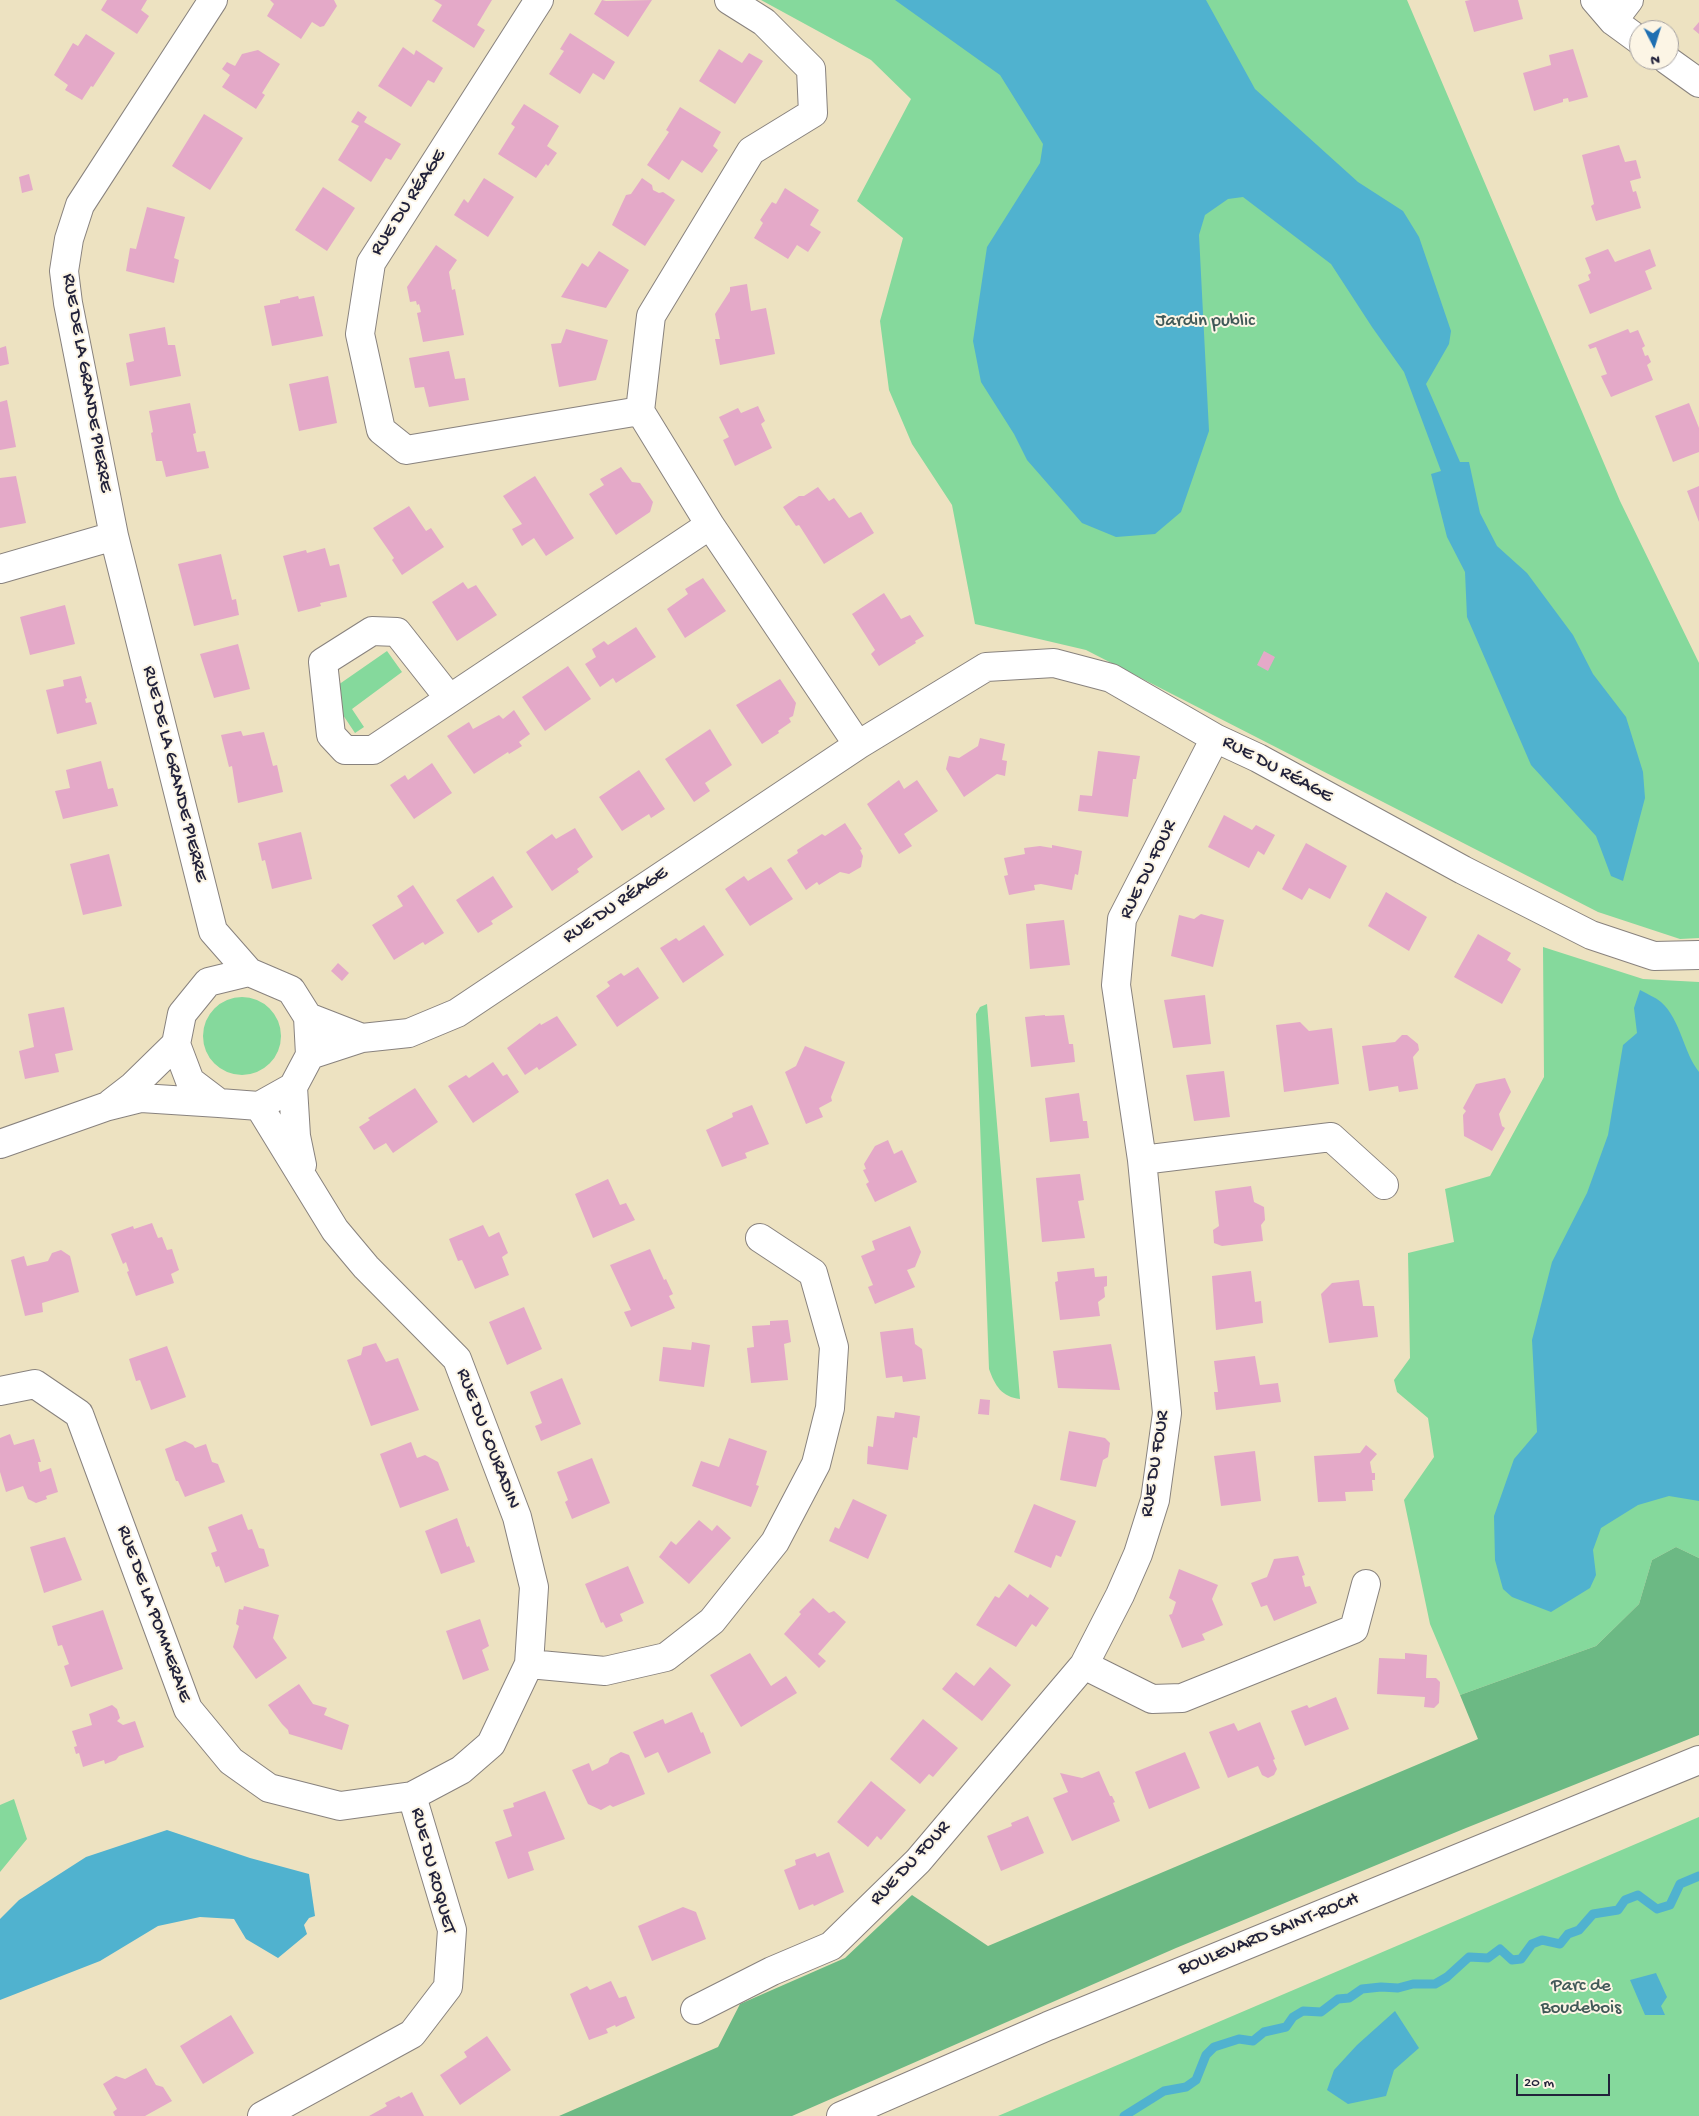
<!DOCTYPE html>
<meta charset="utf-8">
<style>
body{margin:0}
#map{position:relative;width:1699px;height:2116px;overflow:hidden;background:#ede2c1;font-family:"Gochi Hand",sans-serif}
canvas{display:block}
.north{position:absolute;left:1629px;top:20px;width:50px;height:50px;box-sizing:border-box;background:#fcf5e5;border:1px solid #a5a1a1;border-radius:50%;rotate:175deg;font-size:14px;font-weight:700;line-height:20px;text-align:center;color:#22223b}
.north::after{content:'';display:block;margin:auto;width:18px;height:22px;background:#1f6fb2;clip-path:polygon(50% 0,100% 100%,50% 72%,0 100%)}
.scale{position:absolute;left:1516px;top:2074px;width:94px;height:22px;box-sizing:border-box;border:2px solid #22223b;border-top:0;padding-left:6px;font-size:15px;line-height:18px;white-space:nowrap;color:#22223b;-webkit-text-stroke:4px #fcf5e5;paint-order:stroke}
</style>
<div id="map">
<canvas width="1699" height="2116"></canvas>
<div class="north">N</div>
<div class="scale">20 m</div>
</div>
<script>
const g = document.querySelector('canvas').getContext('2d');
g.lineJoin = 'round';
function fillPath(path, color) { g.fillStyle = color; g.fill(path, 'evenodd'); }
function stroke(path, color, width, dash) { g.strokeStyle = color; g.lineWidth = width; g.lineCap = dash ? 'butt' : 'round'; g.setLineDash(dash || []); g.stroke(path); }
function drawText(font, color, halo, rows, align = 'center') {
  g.font = font + ' "Gochi Hand",sans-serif'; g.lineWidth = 4; g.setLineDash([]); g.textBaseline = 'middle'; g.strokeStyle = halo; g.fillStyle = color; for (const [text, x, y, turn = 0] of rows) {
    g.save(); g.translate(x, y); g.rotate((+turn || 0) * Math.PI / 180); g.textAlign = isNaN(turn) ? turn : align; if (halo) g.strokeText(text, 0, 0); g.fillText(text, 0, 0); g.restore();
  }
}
fillPath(new Path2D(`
 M761 0H1407L1620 501 1699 663V938L1680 939 1598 912 1086 650 975 624 952 505 912 444 889 390 880 321 903 238 857 201 911 99 871 60Z
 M387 651 402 672 352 709 364 727 355 733 341 712 338 685Z
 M1543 947 1643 979 1699 982V1558L1676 1547 1652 1560 1639 1604 1596 1646 1460 1695 1430 1624 1404 1500 1434 1457 1428 1418 1397 1392 1394 1380 1410 1358 1408 1253 1454 1242 1445 1189 1490 1176 1544 1077Z
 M203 1036a39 39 0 1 1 78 0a39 39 0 1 1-78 0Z
 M987 1004 1020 1399C1002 1397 995 1386 989 1369L976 1014 980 1007Z
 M14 1799 27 1839 0 1872V1805Z
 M1699 1817V2116H998Z`), '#85d99c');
fillPath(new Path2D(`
 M1676 1547 1699 1558V1735L1466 1828 1176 1948 792 2116H559L718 2047 740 2004 845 1958 912 1895 988 1946 1478 1739 1460 1695 1596 1646 1639 1604 1652 1560Z`), '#6cb984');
fillPath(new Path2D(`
 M895 0H1206L1255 89 1358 182 1403 211 1419 237 1451 331 1449 344 1426 384 1460 462H1469L1480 513 1497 546 1527 573 1573 635 1593 674 1626 717 1643 772 1645 798 1623 881 1611 876 1596 836 1531 765 1467 617 1465 572 1447 537 1431 474 1441 471 1404 372 1372 327 1331 264 1243 197 1228 199 1205 215 1199 235 1209 431 1181 512 1155 534 1116 537 1082 523 1027 460 1014 434 981 382 973 341 987 247 1040 163 1043 144 1000 75Z
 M1640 990C1647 994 1655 997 1661 1002 1681 1020 1683 1052 1699 1072V1501L1669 1496 1638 1505 1601 1528 1593 1550 1596 1575 1590 1588 1551 1612 1512 1597 1503 1589 1495 1560 1494 1516 1514 1459 1537 1432 1532 1340 1552 1262 1587 1193 1608 1135 1623 1045 1637 1033 1634 1008Z
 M167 1830 250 1858 309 1874 315 1916 309 1918 304 1925 307 1934 278 1958 246 1939 234 1919 200 1917 158 1926 100 1961 0 2000V1919L19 1900 86 1857Z
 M1656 1973 1667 1997 1661 2006 1665 2015H1645L1630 1980Z
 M1395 2011 1419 2048 1394 2070 1386 2096 1348 2104 1327 2090 1334 2070 1357 2045Z`), '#50b2cf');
stroke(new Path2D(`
 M1124 2116 1164 2091 1186 2087 1196 2080 1206 2055 1214 2047 1239 2039 1253 2041 1264 2032 1286 2027 1293 2017 1303 2011 1321 2012 1338 1999 1349 1998 1362 1989 1381 1987 1398 1988 1413 1984H1435L1447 1977 1469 1957 1488 1958 1500 1949 1512 1960 1521 1959 1532 1944 1542 1940 1560 1944 1568 1934 1579 1930 1593 1914 1618 1910 1625 1900 1638 1895 1657 1909 1670 1905 1680 1884 1699 1876`), '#50b2cf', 9);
fillPath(new Path2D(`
 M107 0H147L141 10 149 16 137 34 101 10Z
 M270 0H334L337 6 324 26 320 27 312 22 301 39 267 16 274 4Z
 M434 0H492L477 25 485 30 474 48 432 21 442 5Z
 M602 0 606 1 652 0 628 37 594 14Z
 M1470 0H1518L1523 19 1474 32 1465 1Z
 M1699 22V34L1693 29Z
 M570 33 615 62 604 80 593 73 580 94 549 74 564 51 560 49Z
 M86 34 115 53 93 87 91 86 82 100 65 90 68 85 54 75 73 43 78 46Z
 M403 47 414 55 416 50 443 68 434 83 428 80 411 107 378 86Z
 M719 49 742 63 749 53 763 61 735 104 699 81Z
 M1573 49 1588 97 1569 102 1568 98 1563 99V102L1534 111 1523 73 1551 65 1549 55Z
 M258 50 280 64 262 93 265 95 256 109 222 87 230 75 222 69 227 62 235 66 242 54Z
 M524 104 559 126 547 146 557 153 548 166 546 164 536 178 498 154 515 127 511 124Z
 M680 107 721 132 713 146 718 150 702 173 682 160 669 180 647 165 669 132 666 130Z
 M358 111 367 117 364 122 401 144 391 160 386 158 371 182 338 160 359 126 351 122Z
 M204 114 243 138 210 190 172 166Z
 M1619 145 1625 162 1636 160 1641 178 1630 181 1633 192 1636 191 1641 208 1596 221 1591 206 1594 204 1582 155Z
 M29 174 33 190 22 193 19 177Z
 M484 178 514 197 488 237 454 215 464 199 468 203Z
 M642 178 652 185 653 190 659 193 663 192 675 200 645 246 612 225 626 195 631 194Z
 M323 187 355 208 327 251 295 230Z
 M785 188 819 210 810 225 821 232 808 252 797 245 788 259 754 238 763 223 760 220 772 202 776 204Z
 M147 207 185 217 174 258 179 260 174 283 126 271 130 248 136 249Z
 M436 245 457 260 449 272 452 290 455 289 464 335 423 342 417 313 421 312 419 304 417 305 416 301 410 302 407 287Z
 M1608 249 1615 262 1650 249 1656 266 1645 271 1652 289 1590 314 1578 285 1590 280 1588 275 1591 273 1585 258Z
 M599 251 629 270 606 308 561 297 582 263 588 267Z
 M747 284 751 311 766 308 775 354 720 365 715 339H720L715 314 730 291V287Z
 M298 296 299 299 314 296 323 336 272 346 264 306 280 303V300Z
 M165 327 168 345H175L181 376 130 386 126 363 134 361 129 334Z
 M566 329 608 340 596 380 559 387 551 344 561 343Z
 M1628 329 1630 333 1638 330 1645 346 1642 348 1645 356 1648 355 1651 362 1647 365 1653 380 1611 397 1601 376 1607 374 1596 347 1590 349 1588 345Z
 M6 346 9 364 0 366V348Z
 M449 351 455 379 465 378 469 400 429 407 424 387 415 388 409 358Z
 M328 376 337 423 299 431 289 384Z
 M7 400 16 447 0 450V402Z
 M190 403 196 433 193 434 197 452 205 451 209 468 166 477 162 461H156L151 433 153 432 149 411Z
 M1689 403 1699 428V452L1673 462 1655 416Z
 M758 406 765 421 761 424 772 448 735 466 723 440 729 437 719 417 738 408 741 413Z
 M621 467 632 482 640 483 653 502 650 512 616 535 589 494 604 485 600 479Z
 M16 476 26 523 0 528V478Z
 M535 476 574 538 546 556 534 538 522 546 512 529 522 524 503 496Z
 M1699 486V522L1687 491Z
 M818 487 829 501 834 498 849 518 861 512 874 533 824 564 799 525 796 526 783 507 799 496H804Z
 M409 506 426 531 431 528 444 547 402 575 392 560 394 558 373 528Z
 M325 548 330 566 339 564 347 597 320 603 321 606 298 612 283 556 306 550 307 553Z
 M221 554 232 600 236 599 239 615 194 626 178 564Z
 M703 578 726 611 685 638 667 609 688 594 685 589Z
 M463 582 468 589 476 585 497 615 457 641 432 602Z
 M884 593 901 619 910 615 924 636 915 641 916 643 879 666 871 654 875 650 852 614Z
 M65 605 75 644 30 655 20 617Z
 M636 627 656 657 616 683 613 678 600 687 585 664 596 657 592 649 604 641 608 645Z
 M238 644 250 689 214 698 200 654Z
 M1264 651 1275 657 1268 671 1257 665Z
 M568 666 591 699 545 731 522 697Z
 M81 676 87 698 85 699 86 703 91 702 97 724 57 734 46 690 64 686 63 680Z
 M780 679 796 703 793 716 789 718 791 722 778 731 779 733 762 744 736 705Z
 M514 710 530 734 519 742 522 746 509 754 508 752 474 774 447 736 469 722 473 729 499 715 503 719Z
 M710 729 732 765 705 783 710 791 694 802 665 759Z
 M241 731 243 736 264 732 273 766 277 765 283 792 238 803 232 766 229 767 221 735Z
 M980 738 1005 744 1002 760 1007 761 1005 776 997 774 964 797 946 769 949 756 959 758 978 746Z
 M1098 751 1140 756 1136 779H1133L1128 817 1078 811 1080 795 1092 796Z
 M101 761 108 789 113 788 118 806 63 819 55 791 70 788 66 770Z
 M432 763 452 793 414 819 390 785 405 775 408 780Z
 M639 770 665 809 651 818 649 814 622 831 599 797Z
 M899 780 904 789 917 780 938 811 904 834 912 846 899 854 867 804Z
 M1224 815 1252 830 1256 825 1275 835 1264 855 1258 851 1249 868 1208 847Z
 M845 823 862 849 860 850 863 856 861 867 849 874 840 872 819 885 817 882 806 890 787 860 798 853 797 850 822 834 825 836Z
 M575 828 593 857 577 869 579 872 552 891 526 852 552 834 556 839Z
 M301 832 312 879 272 889 265 860 262 861 258 843Z
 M1306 843 1347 866 1330 899 1309 888 1302 900 1282 889Z
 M1052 845 1082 851 1078 875 1075 874 1072 890 1041 884 1034 885 1035 890 1009 895 1004 876 1008 875 1004 858 1025 854 1024 848 1040 846 1052 848Z
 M109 854 122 906 83 915 70 864Z
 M771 867 793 899 750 926 725 889 744 876 748 881Z
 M493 876 513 907 491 921 493 924 478 933 456 900Z
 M413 885 444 933 425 945 423 942 394 960 372 925 403 906 397 896Z
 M1386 892 1427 917 1409 951 1368 926Z
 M1201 914 1224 920 1213 967 1171 956 1179 915 1194 919Z
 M1064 920 1070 965 1030 969 1026 924Z
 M704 925 724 955 683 983 660 948 676 938 679 941Z
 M1478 934 1511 953 1507 960 1521 969 1502 1004 1454 977Z
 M338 963 349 973 342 981 331 971Z
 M638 967 659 998 617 1027 596 996 610 986 607 982 621 973 624 976Z
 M1205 995 1211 1044 1173 1048 1164 1000Z
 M64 1007 73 1050 55 1054 59 1072 25 1079 19 1051 34 1047 28 1014Z
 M1045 1015V1016L1064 1015 1069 1044H1073L1075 1062 1031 1067 1025 1017Z
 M557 1016 577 1045 539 1070 537 1067 525 1075 507 1048 540 1023 541 1025Z
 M1300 1022 1309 1031 1332 1028 1339 1084 1284 1092 1276 1025Z
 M1402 1035H1407L1418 1044 1419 1050 1413 1057 1418 1089 1399 1092 1398 1086 1369 1091 1362 1046 1395 1042Z
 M805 1046 845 1062 831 1097 832 1101 819 1108 823 1117 806 1124 785 1072 796 1066Z
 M493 1062 503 1076 507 1074 519 1092 473 1123 448 1086 466 1075 469 1078Z
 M1224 1071 1230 1117 1194 1121 1186 1075Z
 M1505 1078 1511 1092 1499 1114 1502 1126 1505 1128 1492 1151 1464 1136 1463 1115 1466 1111 1463 1108 1476 1084Z
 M415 1088 438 1122 393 1153 386 1143 374 1150 359 1127 370 1120 368 1118Z
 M1079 1093 1083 1121H1087L1089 1138 1050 1142 1045 1098Z
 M752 1105 769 1144 745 1153 747 1158 722 1167 706 1130 733 1117 732 1113Z
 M888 1140 894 1154 902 1150 917 1182 875 1202 866 1184 869 1182 863 1170 866 1169 864 1164 875 1146Z
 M1080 1174 1084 1200 1078 1201 1085 1238 1042 1242 1036 1178Z
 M608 1179 620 1205 626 1203 635 1220 593 1238 575 1194Z
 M1251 1186 1254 1202 1264 1207 1265 1220 1261 1225 1263 1241 1222 1246 1214 1243 1213 1230 1219 1226 1215 1191Z
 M152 1223 158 1238 162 1237 167 1250 172 1249 179 1270 171 1274 174 1283 136 1296 127 1272 129 1271 126 1262 123 1264 111 1234 133 1226 134 1229Z
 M483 1225 489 1237 499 1232 508 1253 502 1257 509 1275 475 1289 462 1260 458 1261 449 1239Z
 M910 1226 921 1252 915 1267 907 1270 915 1287 875 1304 868 1287 873 1285 861 1256 875 1250 872 1241Z
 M650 1249 664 1280 666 1279 673 1294 669 1296 675 1308 631 1327 624 1312 631 1310 610 1265Z
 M61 1250 70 1256 79 1292 42 1303 43 1312 25 1316 11 1260 24 1256 27 1266 48 1261 52 1253Z
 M1094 1268 1095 1277 1107 1276V1286L1104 1287 1105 1297 1098 1302 1100 1316 1060 1320 1055 1282 1058 1281 1057 1272Z
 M1251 1271 1255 1302 1261 1301 1263 1323 1216 1330 1212 1276Z
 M1359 1280 1363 1306H1374L1378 1337 1329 1343 1321 1294 1332 1283Z
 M524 1307 542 1349 507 1365 489 1322Z
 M788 1320 791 1342 784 1344 788 1380 751 1383 747 1348 754 1347 752 1326 770 1325V1321Z
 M913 1328 915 1344 922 1349 926 1379 903 1382 902 1376 886 1378 880 1332Z
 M692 1342 710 1345 704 1387 659 1381 663 1347 691 1350Z
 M376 1343 386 1362 398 1358 419 1410 371 1426 347 1360 361 1355 363 1347Z
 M1111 1344 1120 1390 1058 1388 1053 1351Z
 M167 1346 186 1397 151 1410 140 1380 136 1381 129 1359Z
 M1255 1356 1260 1385 1278 1383 1281 1402 1216 1410 1214 1392H1218L1214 1361Z
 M562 1378 581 1424 541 1441 535 1426 542 1423 530 1392Z
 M980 1399 990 1400 989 1415 978 1414Z
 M895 1412 920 1416 917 1438 913 1437 908 1470 867 1464 868 1446 873 1447 877 1416 894 1418Z
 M1069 1431 1105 1438 1110 1443 1108 1457 1103 1460 1096 1487 1060 1480Z
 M10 1434 14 1445 34 1439 41 1462H38L40 1472 51 1468 58 1492 46 1496 47 1499 36 1503 28 1499 23 1486 6 1492 0 1472V1438Z
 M729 1438 767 1451 756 1485 759 1486 751 1507 692 1486 701 1461 719 1467Z
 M185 1441 193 1445 195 1448 206 1444 212 1462 218 1464 225 1482 185 1497 178 1481H176L165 1449Z
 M411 1442 417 1458 425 1455 438 1462 449 1490 400 1508 380 1454Z
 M1366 1445 1377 1454 1370 1462 1372 1473H1375V1480H1372L1373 1491 1345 1492 1346 1501 1318 1502 1314 1456 1360 1453Z
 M1255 1451 1261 1501 1221 1506 1214 1456Z
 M592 1458 610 1503 572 1519 565 1502 568 1500 557 1472Z
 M853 1499 887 1515 868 1559 829 1541 835 1527 839 1529Z
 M1034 1504 1076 1521 1061 1557 1056 1555 1051 1568 1014 1552Z
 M242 1514 248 1530 252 1529 259 1548 264 1549 269 1566 225 1583 219 1566 216 1567 211 1553 217 1551 208 1527Z
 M457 1518 467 1547 469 1546 475 1562 441 1574 425 1531Z
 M699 1520 712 1531 717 1525 731 1538 689 1584 659 1557 671 1541 676 1545Z
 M65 1537 82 1580 44 1593 30 1547Z
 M1298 1556 1305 1575 1302 1576 1305 1587 1310 1586 1317 1603 1274 1621 1267 1605 1261 1607 1251 1583 1267 1577 1274 1559Z
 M628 1566 644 1603 620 1614 623 1621 606 1628 603 1622 601 1623 585 1584Z
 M1179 1569 1218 1585 1212 1599 1223 1625 1202 1634 1205 1640 1182 1648 1169 1615 1172 1614 1176 1602 1169 1598Z
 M1009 1584 1028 1598 1030 1594 1049 1608 1036 1627 1032 1624 1016 1647 976 1625 995 1596 999 1598Z
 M813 1598 829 1613 834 1611 846 1622 818 1654 826 1661 819 1668 784 1634 801 1614 799 1612Z
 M244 1606 279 1615 273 1638 287 1658 256 1679 233 1647 239 1626 236 1624 239 1609 243 1610Z
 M103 1610 123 1669 71 1687 64 1666 69 1664 62 1645 58 1646 52 1626Z
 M480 1619 489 1646 482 1650 489 1670 463 1680 446 1631Z
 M750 1653 771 1686 786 1676 797 1693 741 1727 710 1675Z
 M1405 1653 1427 1655 1426 1678H1436L1440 1682 1439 1703 1434 1708 1424 1707 1425 1697 1377 1694 1379 1658 1405 1659Z
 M990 1667 1011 1685 982 1721 942 1689 956 1672 974 1686Z
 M299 1684 313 1704 327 1708 324 1715 349 1725 342 1750 289 1734 288 1730 282 1724 268 1705Z
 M1336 1697 1349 1729 1305 1746 1291 1711 1307 1705 1309 1708Z
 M112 1705 117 1709 120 1718 117 1721 123 1725 135 1721 144 1747 119 1756 116 1760 105 1764 104 1760 83 1767 79 1753 76 1754 74 1747 77 1746 72 1731 92 1725 89 1714Z
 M692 1712 701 1733 703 1732 711 1753 668 1773 658 1752 645 1758 633 1732 663 1719 665 1724Z
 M923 1719 958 1748 933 1777 929 1774 920 1784 890 1759Z
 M1260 1722 1275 1759 1273 1760 1277 1769 1274 1775 1268 1778 1262 1775 1258 1766 1228 1778 1209 1732 1234 1723 1238 1731Z
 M621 1752 629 1755 645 1794 613 1807 610 1805 601 1810 588 1804 572 1770 589 1763 592 1771 608 1763 610 1758Z
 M1185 1752 1200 1788 1149 1809 1135 1772Z
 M1099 1771 1110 1796H1112L1115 1802 1113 1803 1120 1821 1072 1841 1053 1798 1068 1792 1060 1773 1082 1778Z
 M871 1781 906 1810 881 1840 877 1836 868 1847 837 1822Z
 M545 1791 565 1839 528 1852 534 1870 508 1879 495 1842 512 1836 503 1810 514 1807 513 1803Z
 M1028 1816 1044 1853 1001 1871 987 1836 1012 1826 1011 1823Z
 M829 1852 844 1892 814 1906 813 1904 799 1910 784 1870 796 1865 795 1860 815 1853 817 1857Z
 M683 1907 696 1912 706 1939 652 1961 638 1926Z
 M611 1981 619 1998 626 1996 635 2018 616 2027 615 2025 606 2029 608 2033 589 2040 570 1994 587 1986 590 1990Z
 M231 2015 254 2053 203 2084 180 2046Z
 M487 2036 511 2070 460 2105 440 2075 467 2057 464 2052Z
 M146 2068 156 2085 163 2087 172 2101 145 2116H115L113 2112 117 2109 103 2084 116 2076 125 2079Z
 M412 2092 424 2116H369L387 2106 385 2103 399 2096 401 2098Z`), '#e4a9c8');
const minor = new Path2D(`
 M213 0 80 205 69 239 64 271 68 303 114 536 213 931 249 972
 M539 0 371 263 360 334 381 430 406 450 640 411
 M729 0 764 22 811 69 813 113 751 151 651 316 640 411 710 525 858 745
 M1595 0 1613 21 1639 40
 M1613 21 1629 0
 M1667 60 1699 83
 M0 569 114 536
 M449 698 397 632 372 631 323 662 331 735 345 750H373L710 525
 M308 1017 362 1038
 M310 1055 362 1038 409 1033 457 1013 858 745 986 667 1054 663 1111 678 1215 738 1258 758 1463 870 1591 935 1654 956 1699 955
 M293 1087 259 1106 219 1103 190 1081 176 1044 182 1014 208 982 249 972 291 990 308 1017 310 1055 293 1087 296 1136 302 1165
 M111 1103 133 1086 176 1044
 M0 1144 105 1107 141 1098 219 1103
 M1142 1160 1331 1137 1384 1185
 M0 1391 35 1384 79 1414 188 1709 231 1761 269 1788 340 1806 412 1796 461 1770 491 1744 529 1664 534 1587 517 1517 457 1359 366 1267 335 1230 259 1106
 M529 1664 605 1671 666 1657 712 1621 775 1542 816 1464 830 1408 834 1347 813 1273 760 1238
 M1084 1665 1152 1699 1182 1698 1354 1629 1366 1584
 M695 2010 772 1971 831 1946 918 1861 1084 1665 1120 1595 1138 1554 1155 1500 1167 1413 1142 1160 1116 985 1122 919 1215 738
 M262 2116 412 2034 448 1987 452 1930 412 1796`);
const major = new Path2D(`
 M841 2116 1048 2026 1699 1760`);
stroke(minor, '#88827e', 30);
stroke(major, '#88827e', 30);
stroke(minor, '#fff', 28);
stroke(major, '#fff', 28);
drawText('19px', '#22223b', '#fcf5e5', [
 ["RUE DU RÉAGE",409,203,-57],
 ["RUE DE LA GRANDE PIERRE",86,383,80],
 ["RUE DU RÉAGE",1277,770,28],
 ["RUE DE LA GRANDE PIERRE",174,774,76],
 ["RUE DU FOUR",1149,870,-64],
 ["RUE DU RÉAGE",616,906,-34],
 ["RUE DU COURADIN",487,1439,69],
 ["RUE DU FOUR",1156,1464,-81],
 ["RUE DE LA POMMERAIE",153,1614,70],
 ["RUE DU FOUR",911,1864,-47],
 ["RUE DU ROQUET",432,1871,75],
 ["BOULEVARD SAINT-ROCH",1269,1935,-22]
]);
drawText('19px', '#405958', '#fcf5e5', [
 ["Jardin public",1205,322],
 ["Parc de",1581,1987],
 ["Boudebois",1581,2009]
]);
</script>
